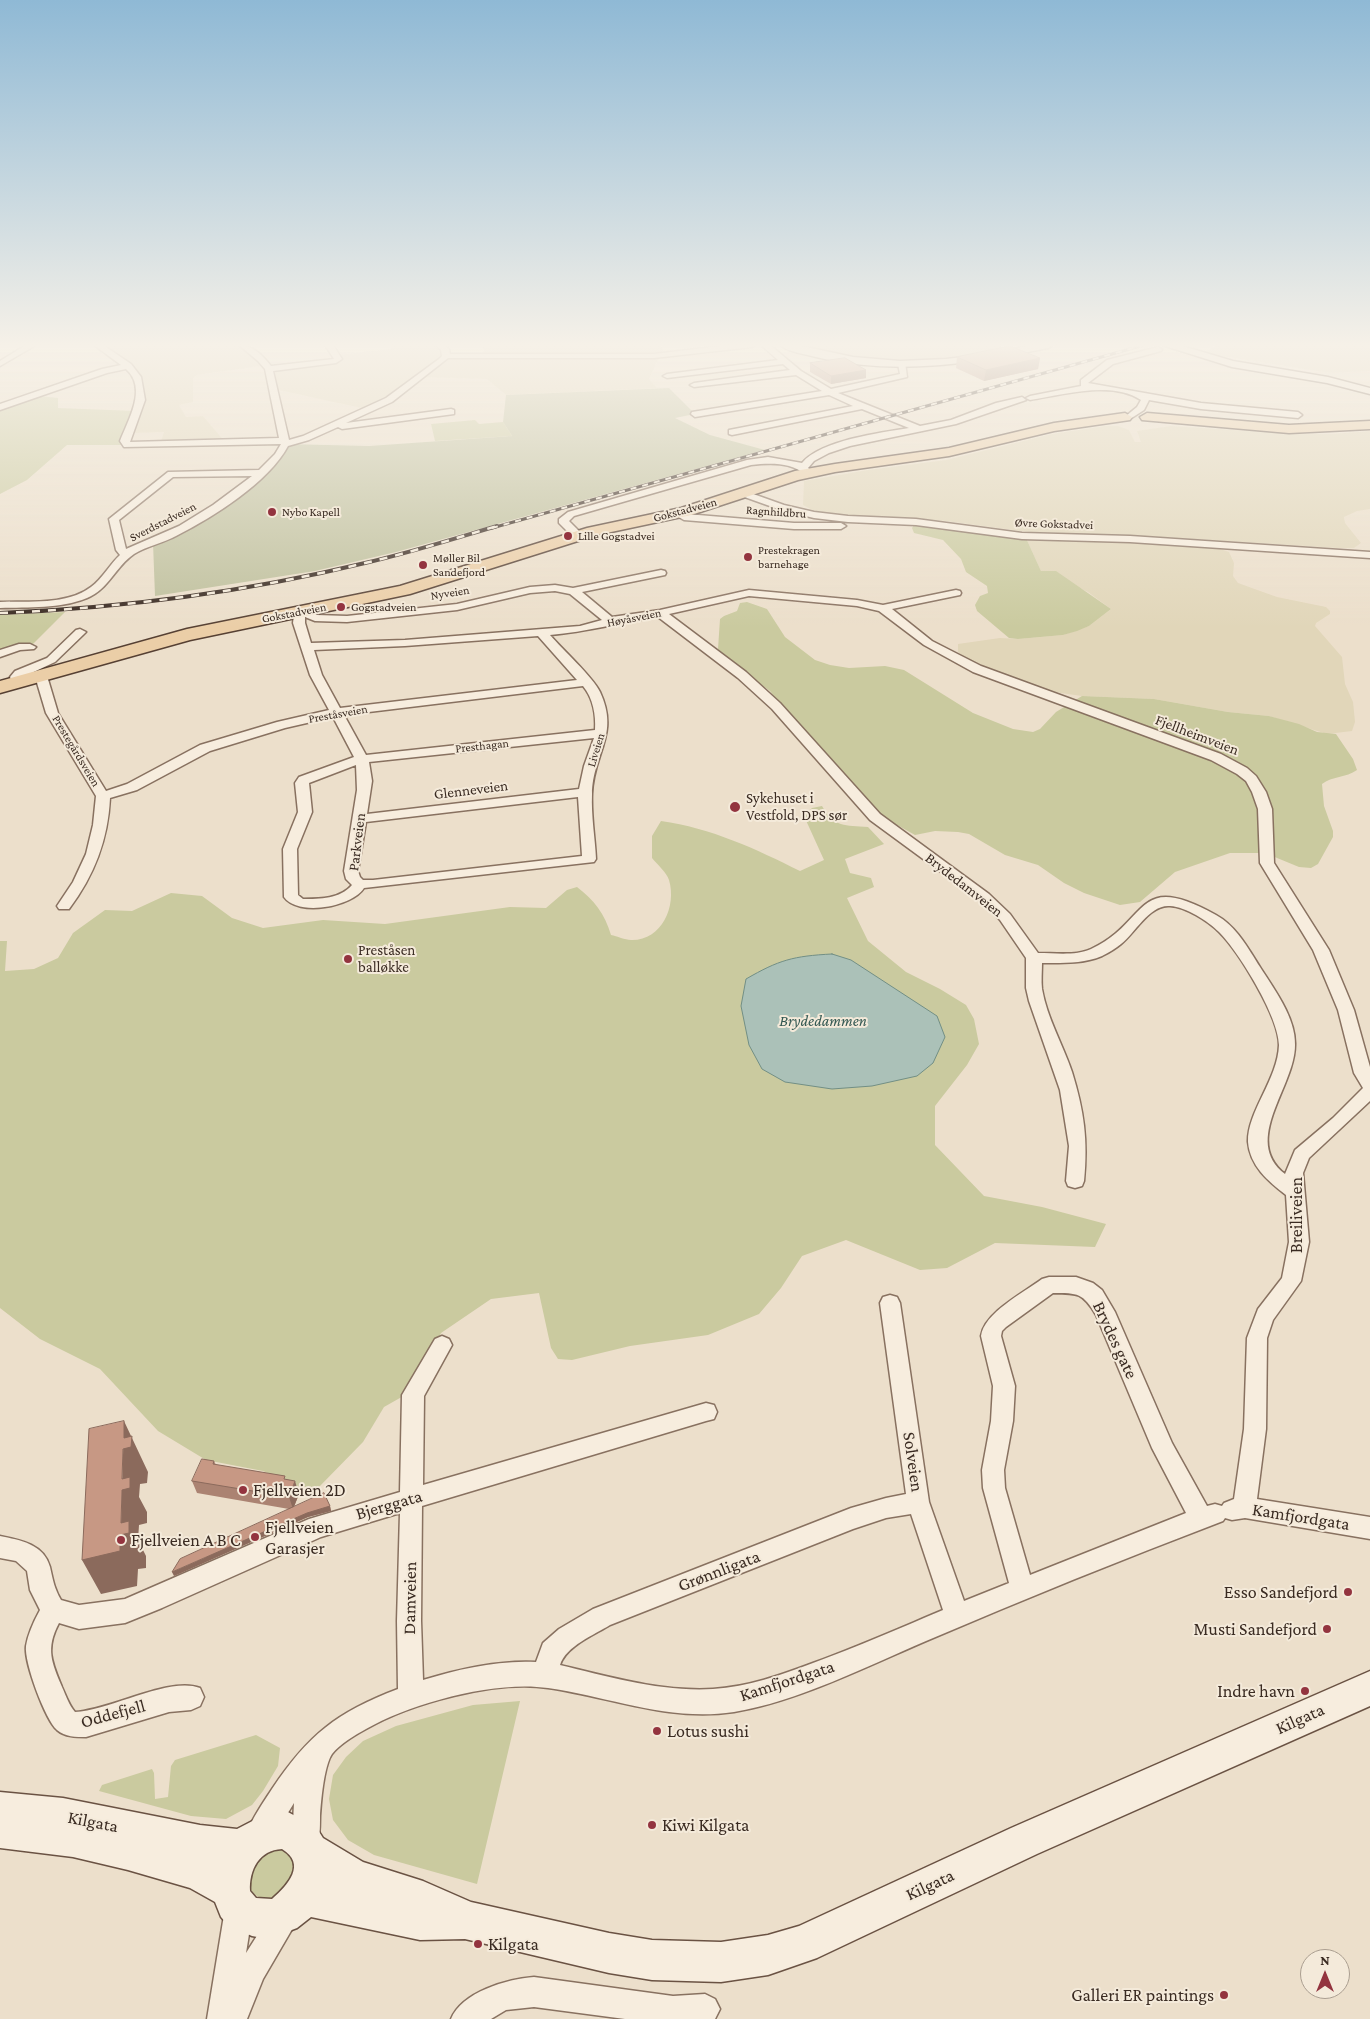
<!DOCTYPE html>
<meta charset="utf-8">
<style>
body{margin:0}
#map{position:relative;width:1370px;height:2019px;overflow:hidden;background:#ecdfcb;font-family:"Crimson Pro",serif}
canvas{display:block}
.north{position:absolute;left:1300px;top:1949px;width:50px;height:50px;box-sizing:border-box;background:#f4eada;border:1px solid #aa9e90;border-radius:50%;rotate:0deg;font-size:14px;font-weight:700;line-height:20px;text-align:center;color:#3a2b22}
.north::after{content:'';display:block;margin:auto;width:18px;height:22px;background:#93343f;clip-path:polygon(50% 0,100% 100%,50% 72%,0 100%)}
</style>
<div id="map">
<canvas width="1370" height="2019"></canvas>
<div class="north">N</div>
</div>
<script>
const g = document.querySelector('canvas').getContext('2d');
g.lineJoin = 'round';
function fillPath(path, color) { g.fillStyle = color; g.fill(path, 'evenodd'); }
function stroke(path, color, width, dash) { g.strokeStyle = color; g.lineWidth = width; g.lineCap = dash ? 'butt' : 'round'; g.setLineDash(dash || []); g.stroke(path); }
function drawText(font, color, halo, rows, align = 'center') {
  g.font = font + ' "Crimson Pro",serif'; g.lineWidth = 4; g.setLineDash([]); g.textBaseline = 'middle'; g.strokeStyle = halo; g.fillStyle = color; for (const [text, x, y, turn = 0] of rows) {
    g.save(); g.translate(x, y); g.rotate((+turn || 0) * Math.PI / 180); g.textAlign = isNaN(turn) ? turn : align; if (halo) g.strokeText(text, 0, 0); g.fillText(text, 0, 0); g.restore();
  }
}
fillPath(new Path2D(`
 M99 345H243L266 365 197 375 193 378V402L179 405 186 417 203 416 225 442 160 444 164 432 132 433 141 400 137 377Z
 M391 345H434L443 355H484L483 345H660L663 349 649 379 657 388 506 395 487 379 422 377 399 394 366 409 274 389 269 369 336 362V355L392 349Z
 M786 345H997L1014 352 970 360 874 362Z
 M1220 345H1370V371L1330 373 1215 355 1206 352 1213 347Z
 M1105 426H1118L1129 430 1135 442H1141L1137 431 1171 426 1298 434H1332L1370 431V509L1357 511 1344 517 1345 523 1361 543 1354 548H1338L1145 536 1035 533 946 521 844 515 814 511 803 505 804 481 868 470 946 460 1052 434Z
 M1026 538 1215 547 1229 552 1234 563 1233 576 1238 583 1277 597 1326 607 1330 611V614L1316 623 1315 626 1342 657 1345 684 1353 702 1355 722 1352 731 1327 734 1269 716 1228 712 1154 699 1082 696 1061 693 1040 689 990 670 968 660 958 652V644L1000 638 1018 639 1063 635 1089 626 1111 609 1088 592 1041 571Z`), '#e1d6b9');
fillPath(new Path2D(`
 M40 396 58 398V408L136 411 127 445H67L27 480 0 494V410Z
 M475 420 479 424 503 422 512 436 435 441 431 424Z
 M916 522 1026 538 1041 571H1056L1111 609 1089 626 1077 631 1063 635 1018 639 1009 638 977 611 975 605 980 596 988 593 987 586 966 572 961 559 943 540 914 533 912 528Z
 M747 602 767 609 785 637 815 660 830 665 849 668 885 666 904 670 973 713 1013 729 1033 732 1040 729 1056 712 1082 696 1154 699 1228 712 1269 716 1299 724 1317 732 1336 734 1353 759 1357 770C1346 778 1332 776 1322 784L1324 806 1333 831V837L1318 864 1311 868 1299 867 1265 853H1230L1175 872 1140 902 1120 905 1084 893 1064 883 1038 865 1005 855 969 834 958 832 935 831 915 835 881 816 789 716 770 691 725 658 718 649 720 619 724 616 737 611 740 603Z
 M65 612 30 647 0 654V615Z
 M822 806C834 828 845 825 868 827L884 844 845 859 850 873 871 878 874 887 847 898 868 941 906 972 940 989 966 1005 974 1019 979 1044 967 1065 935 1106V1145L984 1196 1042 1207 1106 1224 1095 1247 995 1243 947 1268 920 1270 846 1240 802 1256 781 1288 759 1314 708 1335 630 1346 572 1360 558 1359 551 1348 539 1293 491 1299 441 1333 414 1390 384 1407 363 1442 319 1487H300L263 1471 206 1460 158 1431 100 1369 40 1339 0 1308V941H7L5 971 34 969 58 958 73 933 105 910 132 911 171 893 202 896 232 918 263 928 323 920 385 924 510 907 546 908 567 890 577 887C594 900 605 914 611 935 617 936 625 940 631 940 661 941 677 907 669 880 667 873 657 864 652 858V836L661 821C711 828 756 849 800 871L824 860 804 816 812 808Z
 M520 1701 477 1884 374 1855 348 1840 333 1820 329 1799 333 1775 346 1757 363 1741 396 1726 473 1705Z
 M256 1735 280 1748 278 1766 263 1791 252 1805 226 1819 191 1816 99 1791 102 1785 152 1769 154 1773 155 1799 168 1797 171 1766 175 1760Z
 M267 1849H282L289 1852 295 1866 294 1875 278 1896C264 1901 254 1899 248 1884L249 1868Z`), '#caca9f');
fillPath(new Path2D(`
 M669 388 695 414 675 418 710 435 765 450 396 552 315 571 155 596 153 543 170 535 261 473 285 444 369 446 512 436 503 422 506 395Z`), '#bfc09d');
const water = new Path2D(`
 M832 954 851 960 937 1016 945 1037 933 1063 917 1076 872 1086 832 1089 785 1082 762 1069 749 1045 741 1006 746 979C779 960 793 956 832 954Z`);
fillPath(water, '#abc1b8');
stroke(water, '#728f85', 1);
const street = new Path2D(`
 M26 345H36L0 366V361Z
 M94 345H103L131 364 141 377 145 400 130 442 279 438 265 369 258 361 239 345C253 345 263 356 271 366L334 359 325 345H333L342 359 336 363 273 371 289 440 303 436 386 398 439 359 442 356 441 350 436 345H445L449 349 450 354H654L729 345H756L752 347 654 358H448L392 402 346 423 451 409 454 410V414L342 429 338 427 309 440 288 446C268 483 213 517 176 536 163 543 147 546 134 554 116 566 108 590 87 598 60 609 29 607 0 608V602C28 601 68 605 91 587 103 578 110 564 120 555L116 550 109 519 168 472 259 470 275 454 281 444 124 447 120 441C128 420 148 388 126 369L107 373 0 410V404L102 369 121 365ZM252 476 213 505 179 526 126 549 119 520 173 477Z
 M761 345H770L801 371 831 389 900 374 898 364 905 362 907 377 838 393 920 426 951 420 996 403 1022 397 1026 400 956 424 850 446 829 453 814 461 808 468 814 473 812 475H806C791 462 770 463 751 465L574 516 569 521 582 534V538H574L559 523V519L568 512 747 460 768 457 802 463C821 440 880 433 909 428L862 409 732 435 729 434V430L853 406 829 395 695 417 691 414 692 412 822 391 796 375 694 387 690 385 694 383 790 370 783 364 667 378 663 376 667 374 778 360Z
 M1158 347 1162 349 1161 351 1113 364 1088 383 1201 403 1298 412 1302 415 1298 418 1201 409 1149 400 1144 410 1130 419 1126 416 1137 407 1141 400C1112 380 1061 395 1030 400L1026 398 1030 396 1081 386V380L1107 360Z
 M742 490 784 505 814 512 848 516 916 519 1022 533 1130 536 1370 552V558L1130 542 1022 539 916 525 848 522 814 518 781 510 739 495V491Z
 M678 511 686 514 794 523H841L846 526 841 529H794L684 520 673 514Z
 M661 570 665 571 666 573 665 575 582 592 612 617 660 610 749 590 857 600 883 605 956 590 960 591 961 593 960 595 892 609 932 641 981 666 1221 754 1247 768 1256 776 1266 792 1272 809 1274 863 1329 950 1354 1010 1370 1067V1101L1309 1158 1303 1173 1309 1242 1301 1281 1273 1320 1267 1338 1266 1429 1257 1499 1370 1517V1539L1245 1518 1232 1520 1225 1518 1223 1521C1123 1559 1024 1599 926 1641 868 1666 796 1702 734 1712 668 1722 611 1697 548 1688 496 1680 411 1703 366 1729 355 1735 340 1744 332 1754 324 1766 321 1801 320 1816 320 1828 320 1840 316 1852L306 1856 296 1852 292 1842 294 1803 270 1842 260 1845 250 1842 247 1832C253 1817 263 1803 272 1789 308 1735 337 1712 398 1689L397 1621 400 1513 321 1537 162 1608 125 1623 79 1629 59 1623C45 1649 52 1663 62 1687 66 1696 69 1705 75 1712 111 1710 170 1676 200 1688L204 1697 200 1706 191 1710 169 1712 86 1737C76 1737 65 1737 57 1730 45 1719 24 1662 26 1646 28 1634 34 1621 40 1610L30 1590 27 1571 16 1561 0 1558V1536C20 1540 44 1544 50 1567 53 1580 54 1588 61 1600L79 1605 125 1599 309 1519 400 1492 402 1395 435 1339 442 1336 449 1339 452 1345 424 1396 423 1485 706 1403 714 1405 717 1412 714 1419 706 1421 422 1506 421 1621 423 1680C459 1669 498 1660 536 1662L543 1643 559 1629 593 1609 851 1508 886 1498 906 1494 880 1303 883 1297 890 1295 897 1297 900 1303 929 1502 964 1601 1009 1583 983 1488 982 1470 991 1421 993 1386 981 1336C984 1313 1023 1293 1042 1279L1049 1277H1076L1093 1283 1102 1290 1115 1312 1172 1443 1207 1506 1215 1504 1222 1506 1224 1503 1234 1499 1244 1429 1247 1338 1258 1309 1282 1278 1289 1242 1286 1195C1268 1181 1250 1166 1248 1142 1247 1112 1278 1079 1279 1045 1279 1017 1239 952 1219 932 1208 921 1186 907 1170 906 1150 904 1135 933 1121 944 1115 949 1108 953 1102 956 1083 964 1061 963 1042 963 1042 971 1041 981 1042 989 1047 1018 1063 1045 1072 1072 1084 1111 1088 1140 1084 1181L1082 1186 1075 1188 1068 1186 1066 1181 1069 1146 1060 1090 1029 1001 1026 988V958L1000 920 979 900 870 820 772 709 738 678 658 617C622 622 586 632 550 635 562 649 593 677 600 692 620 735 593 753 592 794 591 816 595 838 596 859L594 862 364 888C352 907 298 917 284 897L283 849 298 812 295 783 299 777 354 757 333 717 285 728 210 751 137 790 110 798C108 840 94 876 69 909H59L57 906 73 882 86 854 93 825 96 796 46 713 35 676 37 673H45L47 676 58 713 106 791 127 784 200 745 277 722 329 710 310 675 293 623 294 615 299 609H307L317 615 347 616 457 604 530 587 555 585 573 588ZM555 591 570 594 602 620 580 626 405 640 311 643 305 623V617L315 621 347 622 457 610 530 593ZM749 596 857 606 879 611 924 645 973 672 1211 760 1237 774 1246 781 1252 792 1258 809 1260 863 1313 950 1338 1010 1354 1073 1363 1088 1333 1118 1295 1150 1285 1174C1241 1140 1295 1087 1295 1045 1296 1018 1274 989 1260 967 1248 948 1236 926 1216 915 1134 869 1150 922 1091 949 1076 956 1055 953 1038 953L1010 914 989 894 880 814 780 703 746 672 669 614ZM538 636 577 680 340 708 322 675 314 650 405 646ZM583 686C593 698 596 715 595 730L366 755 344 715ZM594 738 584 766 579 789 367 814 372 781 369 762ZM356 765 357 790 344 871 346 879 352 885C340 899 320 899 303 899L298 895 297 849 312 812 309 783ZM578 797 582 856 373 880H363L360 877 358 871 366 822ZM1053 1293C1078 1293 1083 1293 1096 1315L1152 1448 1186 1513 1030 1575 1005 1488 1004 1470 1013 1421 1015 1386 1001 1336 1002 1331 1006 1327ZM911 1514 943 1610C900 1628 857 1647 813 1663 781 1675 748 1687 713 1689 661 1692 610 1677 560 1665 566 1646 594 1635 610 1625L853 1529 886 1518Z
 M80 629 86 632 84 634 55 662 23 677 22 686H14L10 677 15 671 47 658 76 630Z
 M19 644H30L36 647 34 649 20 650 0 657V650Z
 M239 1895 249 1899 253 1909 246 1953 274 1909 284 1905 294 1909 298 1919 263 1979 247 2019H207L225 1909 229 1899Z
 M534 1977 673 1996 705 1994 715 1999 720 2009 715 2019H625L534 2007 506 2010 491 2019H451C462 1992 507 1979 534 1977Z`);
const secondary = new Path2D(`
 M780 345H797L853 357 900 361 946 359 989 354 1031 345H1053L1048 348C968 364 897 376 816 357 805 354 788 352 780 345Z
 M1162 345H1179L1233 361 1328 377 1370 388V394L1327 383 1232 367Z
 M1370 1671V1706L1037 1854 817 1958 768 1975 721 1982 652 1980 609 1973 465 1939 420 1940 311 1917 297 1928 268 1939 252 1936 229 1926 221 1917 215 1902 190 1888 128 1870 73 1857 0 1848V1792L63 1798 200 1825 237 1829 264 1815 286 1811 316 1827 323 1838 363 1862 423 1881 471 1902 609 1933 652 1940 721 1942 768 1935 799 1926 1011 1828ZM282 1849C307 1864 288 1885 272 1899L256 1898 250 1891C249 1870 259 1850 282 1849Z`);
const primary = new Path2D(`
 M1125 413 1132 417 1130 420 1054 431 949 456 835 472 798 480 691 515 597 535 410 594 190 640 0 693V681L187 629 400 586 587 528 681 508 795 471 835 464 949 448 1054 423Z
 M1147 413 1289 425 1370 421V429L1289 433 1142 420 1140 417Z`);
stroke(street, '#887160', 3);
stroke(secondary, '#6a5243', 3);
stroke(primary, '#564033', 3);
fillPath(street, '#f7edde');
fillPath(secondary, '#f7edde');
fillPath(primary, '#ebcea7');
const railFar1 = new Path2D(`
 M492 528 1144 345`);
const rail = new Path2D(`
 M0 613C123 608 245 592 365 563 409 553 453 539 497 526`);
stroke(railFar1, '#3a2b22', 3);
stroke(rail, '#3a2b22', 4);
stroke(railFar1, '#f4eada', 2, [6]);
stroke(rail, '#f4eada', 2.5, [8]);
fillPath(new Path2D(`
 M957 357 1040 358 1038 369 984 381 956 368Z
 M810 363 866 370V378L831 384 810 372Z
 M214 1461 216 1465 286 1480 299 1494 294 1507 330 1506 331 1511 308 1517 174 1576 289 1509 197 1493 192 1481Z`), '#ab8372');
fillPath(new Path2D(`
 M1040 358 1038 369 984 381 986 370Z
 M866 370V378L831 384V376Z
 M124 1421 148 1472 147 1483 140 1484 139 1497 147 1512V1523L139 1525 138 1540 146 1556V1568L138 1569 137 1586 101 1594 82 1560 121 1523Z
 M295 1481 299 1494 293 1509 289 1497Z
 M330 1506 331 1511 308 1517 174 1576 172 1572 307 1513Z`), '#8b6a5c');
const building = new Path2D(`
 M1010 346 1040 358 986 370 957 357Z
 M845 358 866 370 831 376 810 363Z
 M124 1421V1438L132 1436 131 1447 123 1449 122 1479 130 1477V1488L122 1490 121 1523 129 1521V1533L120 1535V1551L82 1560 89 1429Z
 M202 1459 214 1461 213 1464 285 1476 284 1479 295 1481 289 1497 192 1481Z
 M324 1493 330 1506 307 1513 172 1572 180 1559Z`);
fillPath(building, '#c79884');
stroke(building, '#8b6a5c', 1);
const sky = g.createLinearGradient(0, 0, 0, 628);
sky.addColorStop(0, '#8fb9d5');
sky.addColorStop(0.55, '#f6f1e8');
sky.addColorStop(1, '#f6f1e800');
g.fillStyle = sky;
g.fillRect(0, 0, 1370, 628);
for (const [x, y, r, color] of [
 [272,512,5,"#93343f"],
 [568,536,5,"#93343f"],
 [748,557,5,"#93343f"],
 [423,565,5,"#93343f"],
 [341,607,5,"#93343f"],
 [735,807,6,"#93343f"],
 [348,959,5,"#93343f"],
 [243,1490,5,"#93343f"],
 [255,1537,5,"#93343f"],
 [121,1540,5,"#93343f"],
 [1348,1592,5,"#93343f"],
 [1327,1629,5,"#93343f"],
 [1305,1691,5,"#93343f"],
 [657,1731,5,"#93343f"],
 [652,1825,5,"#93343f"],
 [478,1944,5,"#93343f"],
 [1224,1995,5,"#93343f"]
]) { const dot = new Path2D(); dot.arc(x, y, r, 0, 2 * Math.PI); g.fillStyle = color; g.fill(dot); stroke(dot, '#f4eada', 2); }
drawText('12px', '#3a2b22', '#f4eada', [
 ["Gokstadveien",685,510,-15],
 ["Ragnhildbru",776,512,4],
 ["Sverdstadveien",163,522,-27],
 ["Øvre Gokstadvei",1054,524,2],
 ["Nyveien",450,593,-9],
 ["Gokstadveien",294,613,-11],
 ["Høyåsveien",634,618,-11],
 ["Preståsveien",338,714,-10],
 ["Presthagan",482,746,-6],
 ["Liveien",596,750,-73],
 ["Prestegårdsveien",76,751,59]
]);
drawText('12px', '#3a2b22', '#f4eada', [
 ["Nybo Kapell",282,512],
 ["Lille Gogstadvei",578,536],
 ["Prestekragen",758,550],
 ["barnehage",758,564],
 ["Møller Bil",433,558],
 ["Sandefjord",433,572],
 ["Gogstadveien",351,607]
], 'left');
drawText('15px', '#3a2b22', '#f4eada', [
 ["Fjellheimveien",1197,735,21],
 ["Glenneveien",471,790,-7],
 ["Parkveien",357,842,-83],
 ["Brydedamveien",964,885,38]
]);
drawText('15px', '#3a2b22', '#f4eada', [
 ["Sykehuset i",746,798],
 ["Vestfold, DPS sør",746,815],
 ["Preståsen",358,950],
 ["balløkke",358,967]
], 'left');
drawText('italic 16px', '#335852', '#f4eada', [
 ["Brydedammen",823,1021]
]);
drawText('18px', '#3a2b22', '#f4eada', [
 ["Breiliveien",1296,1215,-90],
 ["Brydes gate",1115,1340,65],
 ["Solveien",913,1462,82],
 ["Bjerggata",389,1505,-16],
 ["Kamfjordgata",1301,1517,9],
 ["Grønnligata",719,1571,-21],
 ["Damveien",410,1598,-89],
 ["Kamfjordgata",787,1681,-18],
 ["Oddefjell",113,1714,-15],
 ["Kilgata",1300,1719,-24],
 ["Kilgata",93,1822,11],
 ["Kilgata",930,1885,-25]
]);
drawText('18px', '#3a2b22', '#f4eada', [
 ["Fjellveien 2D",253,1490],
 ["Fjellveien",265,1527],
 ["Garasjer",265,1548],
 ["Fjellveien A B C",131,1540],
 ["Esso Sandefjord",1338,1592,"right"],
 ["Musti Sandefjord",1317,1629,"right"],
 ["Indre havn",1295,1691,"right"],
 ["Lotus sushi",667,1731],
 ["Kiwi Kilgata",662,1825],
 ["Kilgata",488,1944],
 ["Galleri ER paintings",1214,1995,"right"]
], 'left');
</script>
